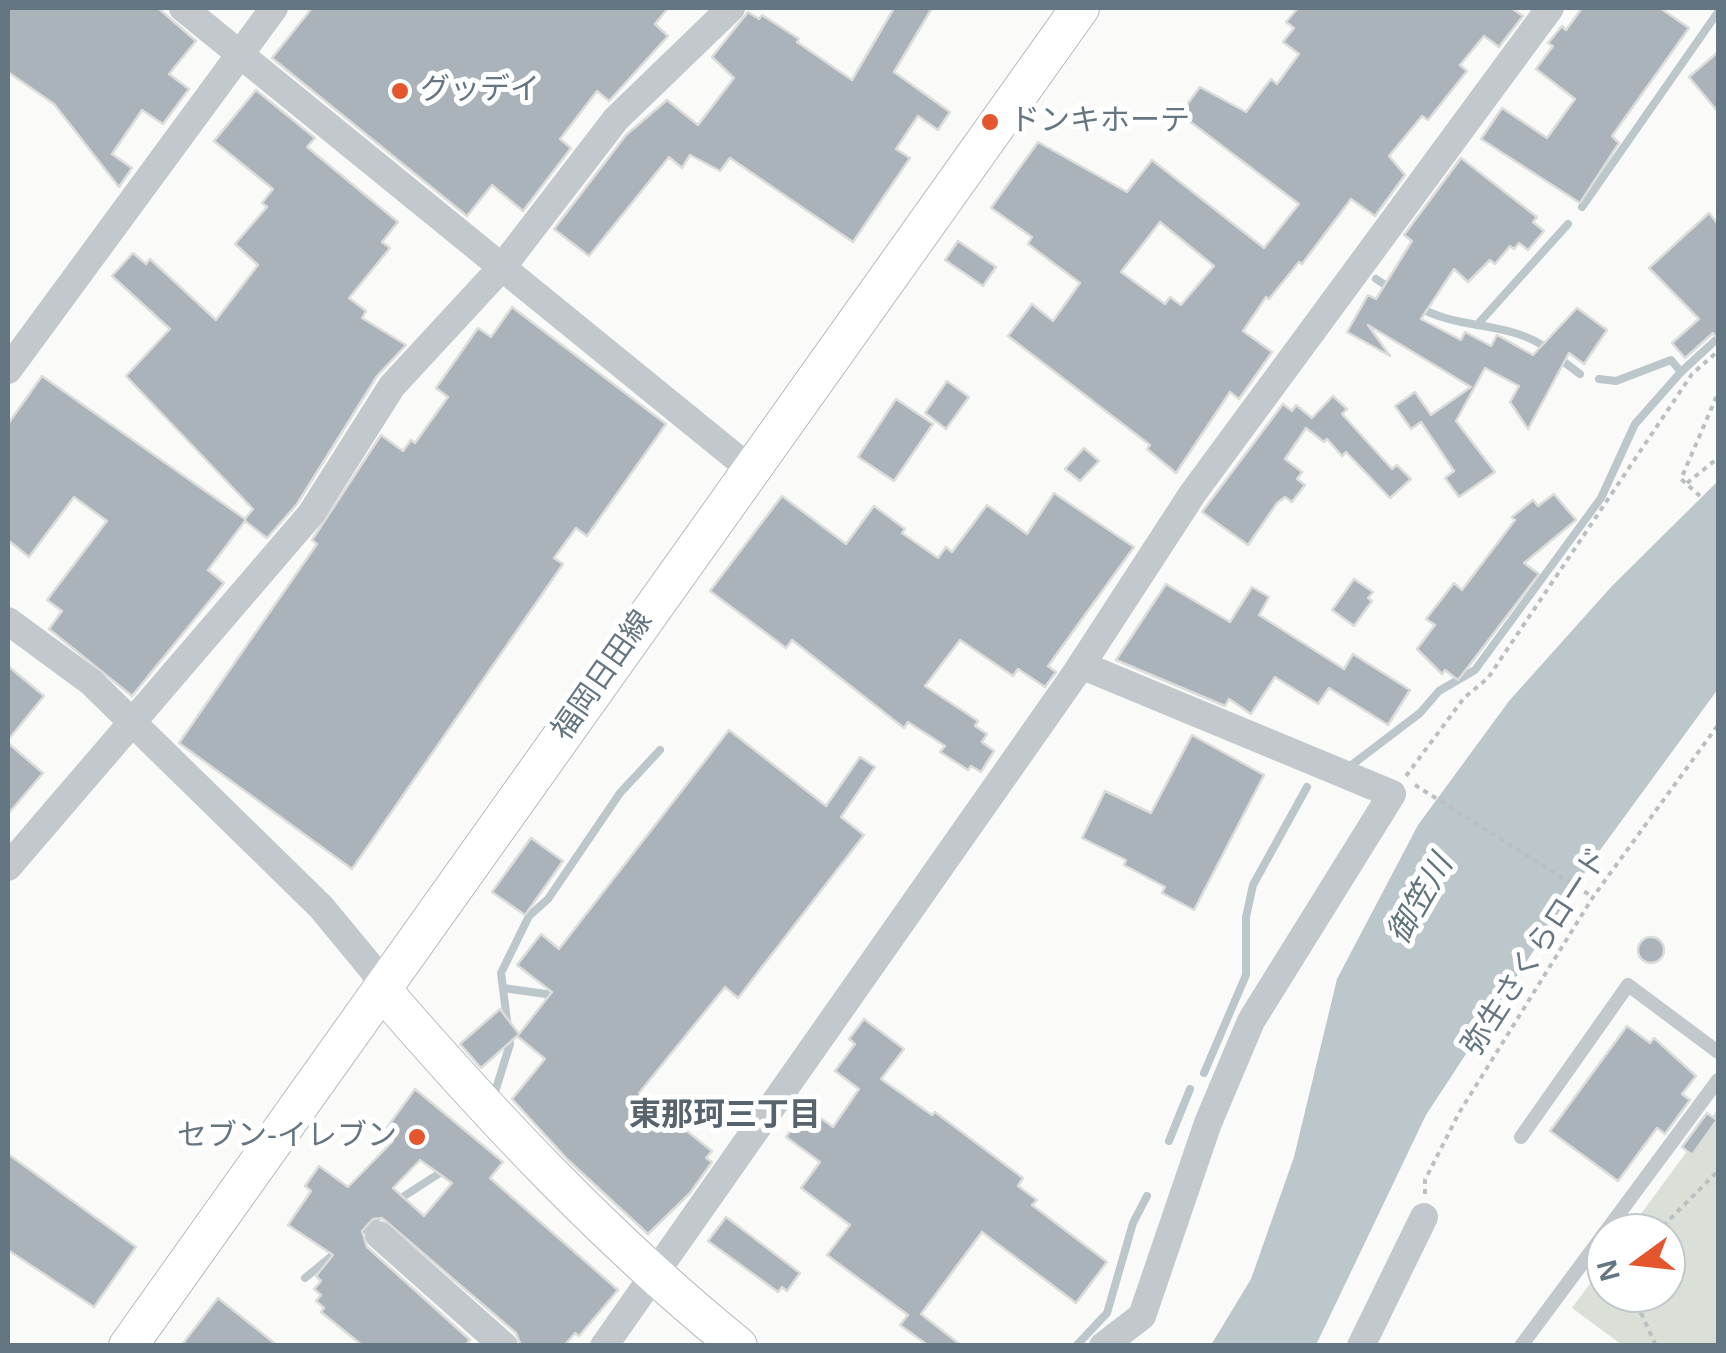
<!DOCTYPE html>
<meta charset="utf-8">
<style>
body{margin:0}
#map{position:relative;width:1726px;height:1353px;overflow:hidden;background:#fafaf8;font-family:Helvetica,sans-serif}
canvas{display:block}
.frame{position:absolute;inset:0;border:10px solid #657683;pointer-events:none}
.north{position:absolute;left:1586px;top:1213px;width:100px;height:100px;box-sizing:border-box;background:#fff;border:2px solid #c1c8cd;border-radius:50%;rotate:255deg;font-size:28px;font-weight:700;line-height:40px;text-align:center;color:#657683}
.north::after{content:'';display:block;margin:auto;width:35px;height:45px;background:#e4572e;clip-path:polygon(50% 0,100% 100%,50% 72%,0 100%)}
</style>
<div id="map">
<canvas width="1726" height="1353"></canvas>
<div class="frame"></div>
<div class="north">N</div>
</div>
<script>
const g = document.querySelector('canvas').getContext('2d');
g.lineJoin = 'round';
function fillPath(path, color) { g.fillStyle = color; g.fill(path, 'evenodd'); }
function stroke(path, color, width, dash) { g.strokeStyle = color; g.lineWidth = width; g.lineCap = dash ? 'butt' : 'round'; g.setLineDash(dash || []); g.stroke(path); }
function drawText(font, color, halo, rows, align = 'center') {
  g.font = font + ' Helvetica,"Noto Sans JP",sans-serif'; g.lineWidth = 10; g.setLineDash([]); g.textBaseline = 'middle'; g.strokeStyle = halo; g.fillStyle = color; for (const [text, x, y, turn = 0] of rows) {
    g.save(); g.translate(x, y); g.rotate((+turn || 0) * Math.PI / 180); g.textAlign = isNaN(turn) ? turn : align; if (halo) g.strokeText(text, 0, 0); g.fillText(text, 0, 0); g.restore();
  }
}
fillPath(new Path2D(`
 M1718 1109V1345H1622L1572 1308 1606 1262V1293H1666V1233H1627Z`), '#dadfd7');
fillPath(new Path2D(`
 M1718 481V689L1595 857 1426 1115 1316 1345H1211L1251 1279 1294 1157 1337 979 1418 825 1509 701 1612 586Z`), '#bbc7cb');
stroke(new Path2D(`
 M1582 207 1718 12
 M1376 279 1393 290
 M1417 306C1458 331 1511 320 1549 350
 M1477 325 1568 224
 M1560 359 1580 374
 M1599 379 1616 381 1671 360 1681 372
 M1349 767 1420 713 1439 691 1475 670 1601 498 1635 424 1681 372 1718 338
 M503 988 546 994 555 1002
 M1204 1073 1246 975V917L1253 885 1307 787
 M494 1095 510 1044 501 973 529 916 548 899 620 793 660 750
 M1169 1141 1190 1089
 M395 1202 446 1169
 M357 1235 381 1214
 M305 1278 339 1250
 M1076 1346 1107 1313 1133 1223 1147 1196`), '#bbc7cb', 8);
const building = new Path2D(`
 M8 8H158L196 41 169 74 189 89 163 124 142 110 112 154 132 168 119 187 54 104 8 72Z
 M312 8H668L655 24 668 36 609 101 597 91 560 139 571 148 523 211 492 185 467 216 272 58Z
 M894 8H932L894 72 950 112 938 130 918 116 896 149 910 158 853 242 730 158 720 171 690 155 682 168 669 157 589 256 554 229 626 135 667 100 698 125 734 78 712 57 748 12 759 19 762 15 799 39 797 42 852 80Z
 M1298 8H1511L1523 16 1499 47 1484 36 1460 65 1467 71 1428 120 1422 116 1389 156 1405 175 1375 216 1351 199 1302 264 1299 262 1269 299 1266 297 1243 331 1272 352 1239 399 1230 392 1176 473 1147 449 1150 445 1008 336 1032 304 1053 321 1080 283 1028 244 1032 237 991 208 1038 142 1127 192 1152 160 1264 248 1299 204 1180 114 1200 87 1246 112 1271 79 1277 84 1299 54 1283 42 1294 28 1286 22ZM1160 222 1214 266 1181 305 1170 297 1165 304 1121 272Z
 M1582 8H1660L1689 28 1612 136 1619 143 1580 203 1481 139 1502 108 1547 138 1575 99 1536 69 1553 46 1548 43 1562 26 1566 30Z
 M1718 52V112L1689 77Z
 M256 90 315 138 307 147 398 222 382 242 390 248 349 298 366 311 362 318 406 345 377 376 297 504 267 538 245 521 208 570 224 583 132 696 49 629 62 611 47 600 107 521 74 497 29 557 8 540V424L42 376 245 519 253 509 126 376 170 329 112 276 133 253 146 264 150 259 216 320 258 265 235 244 267 207 262 203 273 189 214 141Z
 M1461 158 1537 217 1533 222 1544 231 1528 250 1519 243 1514 249 1510 246 1495 264 1490 260 1468 282 1454 269 1421 319 1461 340 1465 332 1491 346 1497 335 1533 355 1577 308 1607 330 1584 364 1569 353 1528 429 1510 402 1519 386 1485 368 1456 421 1495 472 1459 497 1445 478 1454 471 1421 422 1411 429 1395 406 1415 392 1431 415 1471 387 1368 325 1390 356 1347 332 1368 295 1376 299 1412 241 1404 235Z
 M1709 213 1718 224V340L1713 333 1685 358 1672 343 1699 319 1649 268Z
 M958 241 996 267 983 286 945 260Z
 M512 307 666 424 587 536 576 528 554 558 563 564 352 869 179 743 317 544 312 540 381 435 403 451 411 440 415 443 448 397 436 388 478 328 491 337Z
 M947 381 969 397 946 429 925 413Z
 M1333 396 1347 409 1342 414 1392 469 1397 465 1411 479 1390 498 1346 452 1342 456 1327 439 1324 442 1306 428 1285 459 1302 472 1297 479 1305 485 1292 502 1285 497 1277 503 1248 545 1202 512 1283 404 1292 411 1296 405 1312 418Z
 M896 399 933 424 894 481 858 457Z
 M1084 448 1099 461 1080 481 1065 469Z
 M1054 493 1134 547 1048 666 1056 672 1045 687 1018 669 1013 676 960 640 925 686 978 721 975 726 987 734 982 742 994 751 981 772 971 766 968 770 940 752 945 746 908 722 904 728 792 640 786 648 710 591 782 496 846 544 874 506 905 529 902 533 938 558 946 547 952 552 987 505 1027 534Z
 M1554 494 1576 520 1524 563 1539 574 1458 680 1445 670 1442 674 1417 649 1435 625 1426 619 1454 583 1462 590 1515 520 1512 517 1533 500 1538 506Z
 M1354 579 1373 592 1368 598 1372 601 1354 626 1332 610Z
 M1166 584 1230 622 1252 587 1269 597 1259 615 1344 669 1353 654 1410 690 1388 725 1329 688 1318 704 1275 677 1251 714 1229 699 1225 706 1116 660Z
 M8 666 44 696 8 740Z
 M729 730 826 806 860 757 875 767 841 817 864 835 738 998 725 987 639 1093 712 1151 706 1158 712 1162 690 1193 648 1234 568 1160 512 1099 545 1059 517 1036 481 1068 460 1044 500 1009 519 1034 552 992 517 965 541 934 559 949Z
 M1192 735 1264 775 1194 910 1162 893 1165 887 1124 865 1126 860 1082 838 1105 791 1151 813Z
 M8 743 43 773 8 814Z
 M531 838 563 861 525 915 492 892Z
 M1638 950a13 13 0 1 1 26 0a13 13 0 1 1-26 0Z
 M864 1019 904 1049 881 1079 932 1115 935 1112 1023 1178 1018 1186 1037 1200 1032 1205 1107 1262 1076 1303 982 1232 921 1314 962 1346H929L900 1325 908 1315 827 1255 850 1225 801 1188 820 1162 786 1137 807 1108 833 1127 859 1089 835 1071 855 1044 849 1039Z
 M1627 1026 1650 1043 1654 1038 1696 1076 1682 1094 1690 1100 1665 1134 1657 1128 1618 1181 1550 1131Z
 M415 1089 503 1162 490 1178 618 1290 579 1336 575 1333 564 1346H521L516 1333 382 1218 373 1219 362 1231 367 1247 470 1340 465 1346H363L321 1312 324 1308 316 1301 321 1295 314 1289 321 1281 316 1276 333 1255 288 1225 311 1191 305 1186 319 1166 348 1187 393 1141 383 1133ZM420 1160 452 1183 424 1216 393 1188Z
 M1707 1113 1717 1120 1692 1155 1682 1147Z
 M8 1154 136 1247 94 1307 8 1250Z
 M726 1217 800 1273 787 1291 782 1287 778 1292 708 1241Z
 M218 1298 278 1346H181Z`);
fillPath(building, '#aab3b9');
stroke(building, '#dcdcda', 2.5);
const secondary = new Path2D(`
 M382 990C492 1117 607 1240 738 1346
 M128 1346 1080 8`);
stroke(secondary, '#b3babf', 40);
stroke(new Path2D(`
 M1687 483 1718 458
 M1700 496 1681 479 1718 393
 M1406 776 1464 698 1488 678 1692 374 1718 351
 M1415 785 1593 897
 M1425 1194V1180L1459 1113 1593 897 1718 725
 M1656 1233 1718 1171
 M1642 1293 1641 1313 1656 1346`), '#bbbfc2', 4, [5, 5]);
stroke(new Path2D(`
 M1521 1137 1628 985 1718 1052
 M1521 1346 1718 1080`), '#c3c8cc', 14);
stroke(new Path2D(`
 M183 8 750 469
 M8 370 274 8
 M8 621 91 682 321 907 374 971 382 990
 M1081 665 1392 794 1251 1021 1208 1123 1142 1316 1103 1346
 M8 867 311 514 392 386 503 266 616 119 731 8
 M379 1235 504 1346
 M604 1346 1076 673 1193 493 1550 8
 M1361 1346 1424 1217`), '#c3c8cc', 28);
stroke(secondary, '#fff', 38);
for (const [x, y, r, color] of [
 [400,91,10,"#e4572e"],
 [990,122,10,"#e4572e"],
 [417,1137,10,"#e4572e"]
]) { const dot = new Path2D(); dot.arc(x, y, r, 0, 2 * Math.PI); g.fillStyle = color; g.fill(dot); stroke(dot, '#fff', 4); }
drawText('30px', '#657683', '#fff', [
 ["グッデイ",420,91],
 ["ドンキホーテ",1010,122],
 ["セブン-イレブン",397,1137,"right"]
], 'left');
drawText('30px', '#657683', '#fff', [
 ["福岡日田線",603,676,-55],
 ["弥生さくらロード",1536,952,-57]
]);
drawText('italic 32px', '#60757c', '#fff', [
 ["御笠川",1421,900,-60]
]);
drawText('bold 32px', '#57646e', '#fff', [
 ["東那珂三丁目",725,1116]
]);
</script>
